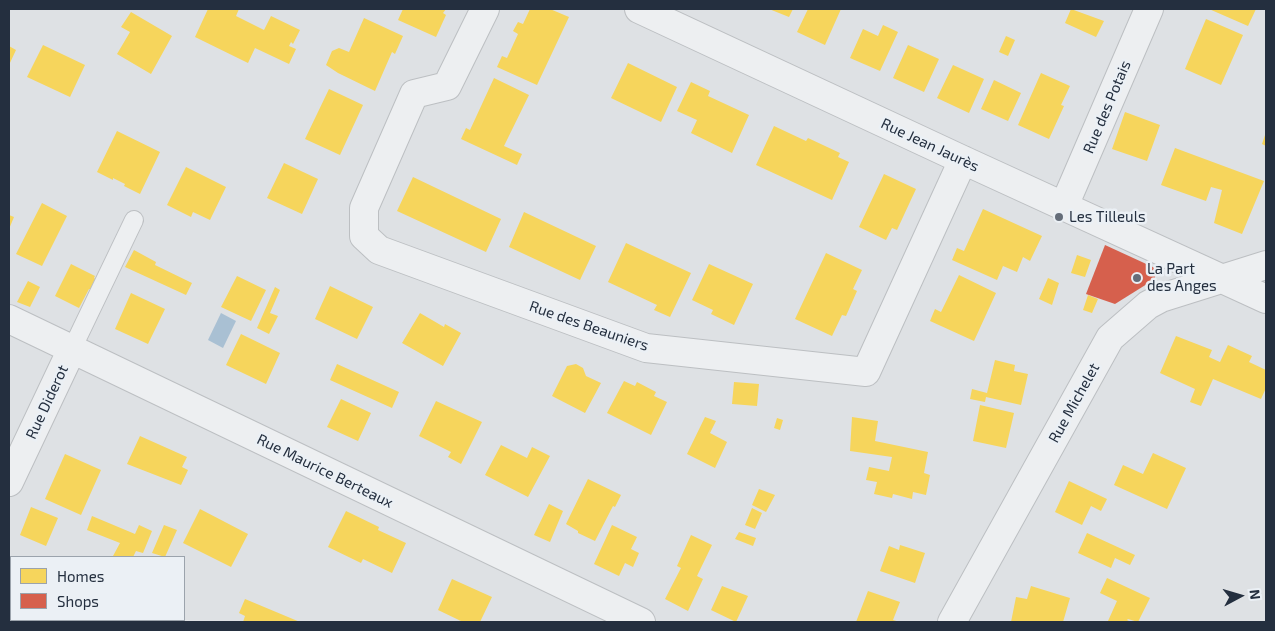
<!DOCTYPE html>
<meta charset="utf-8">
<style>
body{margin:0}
#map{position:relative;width:1275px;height:631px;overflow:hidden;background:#dee1e4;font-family:"Exo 2",sans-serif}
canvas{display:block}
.frame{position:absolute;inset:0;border:10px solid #242f3f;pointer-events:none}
.legend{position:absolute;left:10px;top:556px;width:175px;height:65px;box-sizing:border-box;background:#ebf0f5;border:1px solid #9ba3ac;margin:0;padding:6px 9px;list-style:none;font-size:15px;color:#242f3f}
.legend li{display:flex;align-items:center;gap:10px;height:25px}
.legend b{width:25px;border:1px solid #9ba3ac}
.north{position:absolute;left:1215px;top:571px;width:50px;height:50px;-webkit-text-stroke:4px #ebf0f5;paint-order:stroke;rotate:84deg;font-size:14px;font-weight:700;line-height:20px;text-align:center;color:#242f3f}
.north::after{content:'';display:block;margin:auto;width:18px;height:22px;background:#242f3f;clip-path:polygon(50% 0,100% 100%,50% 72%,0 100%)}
</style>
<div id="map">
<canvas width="1275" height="631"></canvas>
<div class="frame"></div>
<ul class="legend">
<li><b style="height:14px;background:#f6d55c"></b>Homes</li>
<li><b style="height:14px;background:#d6604d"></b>Shops</li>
</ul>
<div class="north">N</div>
</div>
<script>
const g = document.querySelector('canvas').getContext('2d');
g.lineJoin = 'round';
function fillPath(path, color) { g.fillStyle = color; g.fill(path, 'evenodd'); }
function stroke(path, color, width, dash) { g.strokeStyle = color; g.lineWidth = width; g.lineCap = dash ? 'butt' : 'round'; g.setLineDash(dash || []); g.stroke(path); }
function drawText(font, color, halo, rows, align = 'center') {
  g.font = font + ' "Exo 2",sans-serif'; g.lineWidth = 5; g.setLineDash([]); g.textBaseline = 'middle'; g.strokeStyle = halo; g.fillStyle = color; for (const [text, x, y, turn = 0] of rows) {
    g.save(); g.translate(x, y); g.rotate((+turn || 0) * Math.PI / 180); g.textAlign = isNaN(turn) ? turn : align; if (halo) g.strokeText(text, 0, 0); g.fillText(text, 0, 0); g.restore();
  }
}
fillPath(new Path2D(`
 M221 313 236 321 223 348 208 340Z`), '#a9c0d3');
fillPath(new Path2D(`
 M208 9H239L236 16 264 30 271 16 300 30 293 44 291 42 289 46 296 49 289 64 255 48 248 63 195 37Z
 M403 9H446L443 13 446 15 436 37 398 20Z
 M530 9H550L569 17 537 85 497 67 502 56 507 58 518 34 513 31 518 22 523 24Z
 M769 9H793L789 17Z
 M808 9H841L825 45 797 32Z
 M1071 9 1104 21 1096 37 1065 23Z
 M1209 9H1256L1248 26Z
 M131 12 172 36 151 74 117 54 130 32 121 27Z
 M364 18 403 36 395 54 392 52 375 91 338 73 326 65 332 51 339 48 349 52Z
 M1206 19 1243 35 1221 85 1185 69Z
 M883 25 898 32 880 71 850 58 863 29 878 36Z
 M1006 36 1015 40 1008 56 999 52Z
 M43 45 85 65 70 97 27 77Z
 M908 45 939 59 924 92 893 78Z
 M9 46 16 50 9 65Z
 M628 63 677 87 661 122 611 98Z
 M953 65 984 79 969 113 937 98Z
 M1041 73 1070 86 1061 105 1064 106 1049 139 1018 125Z
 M494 78 529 95 504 146 522 154 517 165 461 139 466 128 470 130Z
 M994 80 1021 93 1008 121 981 109Z
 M691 82 710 91 708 96 749 115 732 153 691 133 697 120 677 111Z
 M329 89 363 105 340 155 305 139Z
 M1125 112 1160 125 1147 161 1112 149Z
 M774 126 806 141 808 138 840 153 838 157 849 162 832 200 756 165Z
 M117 131 160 152 140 194 124 186 125 184 113 178V180L97 172Z
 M1266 132V146L1262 144Z
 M1175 148 1264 181 1242 234 1214 223 1222 190 1211 187 1206 201 1161 185Z
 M284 163 318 179 302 214 267 198Z
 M186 167 226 187 210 220 193 212 191 217 167 205Z
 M884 174 916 189 897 230 892 228 886 240 859 227Z
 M413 177 501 219 486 252 397 211Z
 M42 203 67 216 42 266 16 254Z
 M983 209 1042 236 1030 261 1023 257 1017 272 1003 266 997 280 952 260 957 248 964 251Z
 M524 212 596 246 580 280 509 247Z
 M9 215 14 217 9 229Z
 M626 243 691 273 670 317 654 310 657 305 608 282Z
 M134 250 156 262 155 265 192 283 186 295 125 267Z
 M826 253 862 270 853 289 857 291 846 316 842 315 832 336 795 319Z
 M1077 255 1091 260 1085 277 1071 273Z
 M71 264 95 276 94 278 97 280 92 290 89 289 79 308 55 296Z
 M709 264 753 284 734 325 711 314 713 310 692 300Z
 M959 275 996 293 974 341 930 321 935 309 941 312Z
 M237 276 266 290 251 321 221 307Z
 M1048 278 1059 283 1052 305 1039 299Z
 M28 281 40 287 30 307 17 302Z
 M330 286 373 307 357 339 315 319Z
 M275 287 280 290 270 313 278 316 269 334 257 328Z
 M131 293 165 309 148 344 115 329Z
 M1088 295 1098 299 1092 313 1083 310Z
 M420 313 444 327 445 324 461 333 443 366 402 343Z
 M241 334 280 353 266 384 226 365Z
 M1176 336 1212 350 1209 357 1220 362 1228 345 1252 356 1249 362 1266 370V388L1261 399 1213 379 1201 406 1190 402 1195 389 1160 373Z
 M995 360 1015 365 1014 371 1028 374 1021 405 986 397 985 402 970 399 972 389 987 393Z
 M337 364 399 392 392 408 330 380Z
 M576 364 583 368 586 376 601 383 585 413 552 396 567 366Z
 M624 381 635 386 637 382 656 392 654 396 667 402 651 435 607 413Z
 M734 382 759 384 757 406 732 404Z
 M341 399 371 413 358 441 327 427Z
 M436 401 482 422 461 464 448 457 451 452 419 436Z
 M980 405 1014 413 1006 448 973 441Z
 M705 417 716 421 710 433 727 442 715 468 687 454Z
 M852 417 878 421 875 441 928 452 924 473 930 475 926 495 913 492 912 499 893 494 892 498 874 494 877 482 866 480 869 467 889 471 892 457 850 451Z
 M777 418 783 420 780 430 774 428Z
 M140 436 187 457 182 467 188 470 181 485 127 464Z
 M501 445 527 458 532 447 550 456 528 497 485 475Z
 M1153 453 1186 468 1167 509 1114 485 1123 465 1143 474Z
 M65 454 101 470 81 515 45 499Z
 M588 479 621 495 615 507 613 506 595 541 578 533V531L566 524Z
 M1069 481 1107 499 1101 511 1091 506 1082 525 1055 512Z
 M759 489 775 495 766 512 752 505Z
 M549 504 563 511 550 542 534 535Z
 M31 507 58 518 46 546 20 535Z
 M752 508 762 513 755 529 745 525Z
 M200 509 248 534 231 567 183 543Z
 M346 511 379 527 378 530 406 543 392 573 363 559 361 563 328 547Z
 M92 516 135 534 139 525 152 531 143 553 136 551 133 557 113 556 120 543 87 530Z
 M164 525 177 530 165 557 152 553Z
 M612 525 637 537 631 549 639 553 633 567 625 563 619 576 594 564Z
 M739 532 756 538 753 546 735 539Z
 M1087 533 1135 555 1130 565 1115 558 1111 568 1078 553Z
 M691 535 712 545 697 576 703 579 688 611 665 599 681 568 677 566Z
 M900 545 925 553 915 583 880 571 889 546 899 550Z
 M11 578V620H29L28 622H9V583Z
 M1107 578 1150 598 1138 622 1128 619 1127 620 1131 622H1111L1108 621 1117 601 1100 593Z
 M452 579 492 597 480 622H463L438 610Z
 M722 586 748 596 736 622 711 610Z
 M1031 586 1070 598 1063 622H1011L1016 597 1027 599Z
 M868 591 900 602 893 620 900 622H856Z
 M245 599 300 622H243L245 616 239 613Z
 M29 620H82L81 622 69 620 68 622H35Z`), '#f6d55c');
fillPath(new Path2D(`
 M1105 245 1155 268V279L1115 304 1086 294Z`), '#d6604d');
const service = new Path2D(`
 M72 349 134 220`);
const minor = new Path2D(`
 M485 9 447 86 414 94 364 208V236L379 250 646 348 866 372 963 160
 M639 9 963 160 1266 299
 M1064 206 1149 9
 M9 319 641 622
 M9 482 72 349
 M952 622 1110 338 1148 305 1161 298 1266 265`);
stroke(service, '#bcbfc2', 20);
stroke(minor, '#bcbfc2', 30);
stroke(service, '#edeff1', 18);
stroke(minor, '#edeff1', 28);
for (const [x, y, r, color] of [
 [1059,217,5,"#656d79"],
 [1137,278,5,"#656d79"]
]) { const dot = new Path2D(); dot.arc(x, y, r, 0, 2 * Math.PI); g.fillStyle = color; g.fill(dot); stroke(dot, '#ebf0f5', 2); }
drawText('15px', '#242f3f', '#ebf0f5', [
 ["Rue des Potais",1107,107,-67],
 ["Rue Jean Jaurès",930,145,25],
 ["Rue des Beauniers",589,326,19],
 ["Rue Diderot",47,402,-65],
 ["Rue Michelet",1074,403,-61],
 ["Rue Maurice Berteaux",325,471,26]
]);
drawText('15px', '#242f3f', '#ebf0f5', [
 ["Les Tilleuls",1069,217],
 ["La Part",1147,269],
 ["des Anges",1147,286]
], 'left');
</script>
